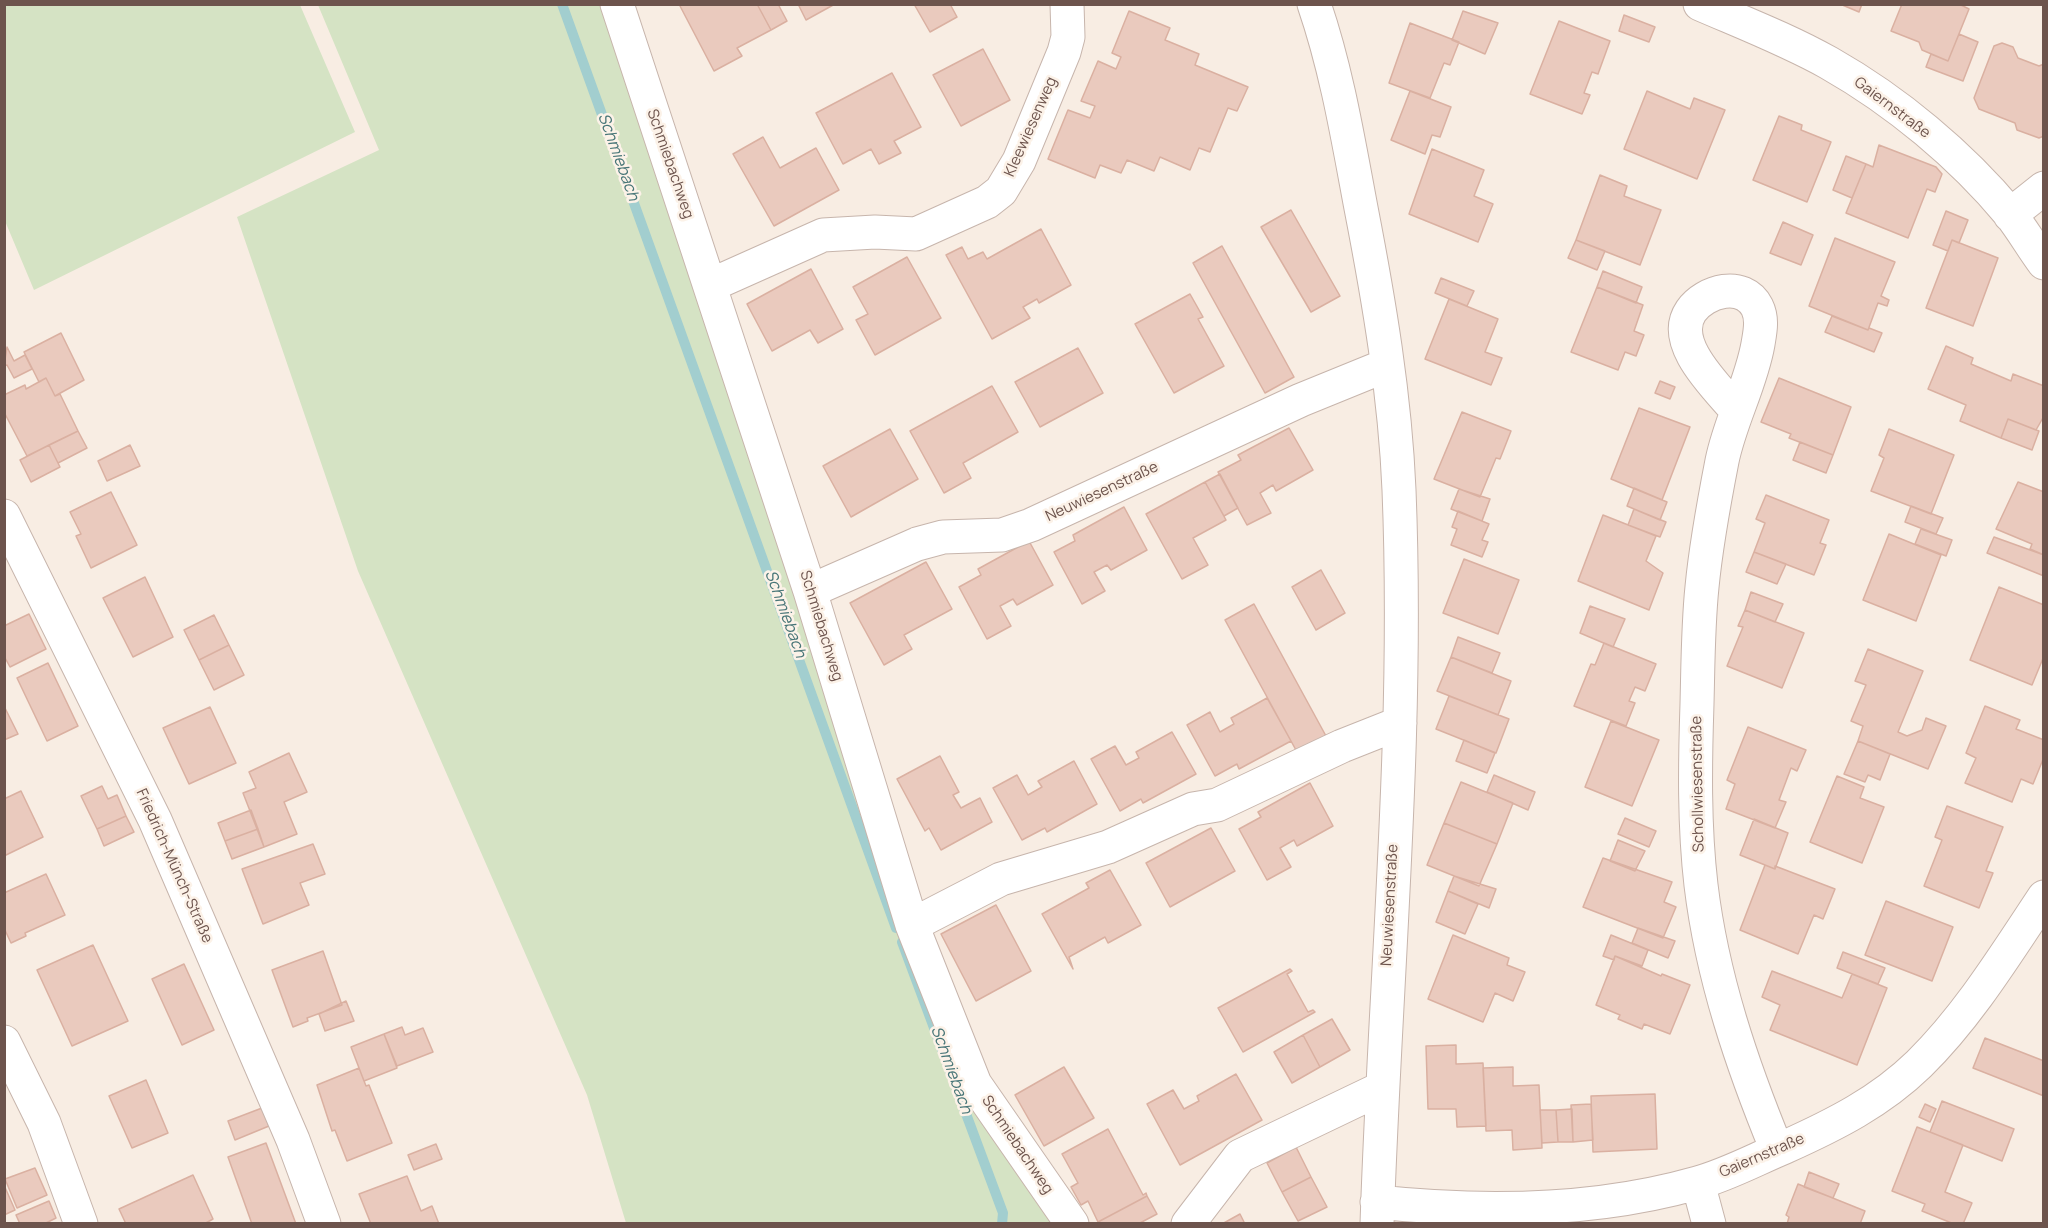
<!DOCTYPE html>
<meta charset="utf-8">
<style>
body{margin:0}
#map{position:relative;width:2048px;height:1228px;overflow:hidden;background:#f8ede3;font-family:Manrope,sans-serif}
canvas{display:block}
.frame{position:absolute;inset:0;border:6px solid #6d544d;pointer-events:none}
</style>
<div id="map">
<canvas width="2048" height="1228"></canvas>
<div class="frame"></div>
</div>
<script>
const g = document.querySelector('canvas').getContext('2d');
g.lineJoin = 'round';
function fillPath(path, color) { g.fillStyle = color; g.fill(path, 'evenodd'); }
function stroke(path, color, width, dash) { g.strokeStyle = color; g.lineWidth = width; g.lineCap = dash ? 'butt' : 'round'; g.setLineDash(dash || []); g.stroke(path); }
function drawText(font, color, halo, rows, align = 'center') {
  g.font = font + ' Manrope,sans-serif'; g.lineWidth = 5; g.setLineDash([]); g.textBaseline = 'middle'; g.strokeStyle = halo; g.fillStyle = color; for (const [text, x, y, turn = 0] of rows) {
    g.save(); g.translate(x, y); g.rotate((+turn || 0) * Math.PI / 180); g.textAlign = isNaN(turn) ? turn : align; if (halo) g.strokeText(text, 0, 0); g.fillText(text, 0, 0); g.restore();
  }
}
fillPath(new Path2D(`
 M4 5H300L355 132 34 290 5 221Z
 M318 5H625L811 558 972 1054 1084 1223H626L587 1095 358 571 237 217 379 150Z`), '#d5e3c4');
stroke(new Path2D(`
 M562 4 896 928
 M902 942 1003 1213 1002 1224`), '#a2cecf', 10);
const building = new Path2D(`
 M682 4H757L771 30 737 48 742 56 714 71 680 6Z
 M757 4H778L787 21 771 30Z
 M798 4H835L806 20Z
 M914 4H950L957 17 930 32Z
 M1840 4H1862L1859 12Z
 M1902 4H1959L1969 9 1948 61 1922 50 1919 42 1891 31Z
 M1129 11 1170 28 1165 40 1199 54 1195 65 1248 87 1237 111 1228 108 1210 152 1199 148 1190 170 1160 157 1154 171 1127 160 1121 173 1100 165 1095 178 1048 159 1068 110 1090 118 1095 106 1081 101 1098 61 1116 69 1121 57 1112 53Z
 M1463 11 1498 23 1485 54 1452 40Z
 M1624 15 1655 27 1649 42 1619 31Z
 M1559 21 1610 41 1598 74 1592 72 1584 93 1590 95 1582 114 1530 94Z
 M1410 23 1459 42 1450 65 1444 63 1430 98 1389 83Z
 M1959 34 1978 42 1963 81 1926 67 1931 54 1948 61Z
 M2002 43 2013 47 2018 58 2039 66 2044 64V136L2039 138 2017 130 2015 123 1979 109 1974 98 1994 46Z
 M983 49 1010 100 961 126 933 75Z
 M892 73 921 127 894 141 901 153 879 164 871 149 843 164 816 113Z
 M1410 91 1451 107 1440 137 1432 135 1425 154 1391 140Z
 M1647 91 1690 109 1694 98 1725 110 1697 179 1624 149Z
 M1779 116 1802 125 1801 130 1831 142 1807 202 1753 180Z
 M763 137 780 168 816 148 839 190 774 226 733 154Z
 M1879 145 1936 167 1942 174 1935 192 1927 189 1908 238 1846 213 1866 164 1873 167Z
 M1432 149 1484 170 1474 196 1493 204 1478 242 1409 214Z
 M1846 156 1866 164 1852 198 1833 190Z
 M1600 175 1627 186 1624 196 1661 210 1640 265 1576 240Z
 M1291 210 1340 296 1311 312 1261 227Z
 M1946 211 1968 220 1959 243 1952 240 1948 251 1933 245Z
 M1783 222 1813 235 1801 265 1770 253Z
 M1041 229 1071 285 1039 303 1037 299 1023 307 1030 318 992 339 946 255 962 247 968 259 983 252 987 259Z
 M1835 238 1895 262 1881 296 1889 300 1887 306 1878 303 1868 330 1809 306Z
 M1576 240 1605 251 1597 270 1568 258Z
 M1952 240 1998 258 1973 326 1926 308Z
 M1222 246 1294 377 1265 393 1193 263Z
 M907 257 941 318 875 355 856 320 868 314 853 287Z
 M811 269 843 329 818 343 810 330 772 351 747 304Z
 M1603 271 1642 287 1636 303 1597 287Z
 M1441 278 1474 291 1467 306 1435 293Z
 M1597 287 1643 305 1634 331 1644 335 1636 356 1625 352 1618 370 1571 352Z
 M1190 294 1203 317 1198 319 1224 366 1174 393 1135 324Z
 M1449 299 1498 319 1485 352 1502 358 1491 385 1425 359Z
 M1832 316 1868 330 1869 328 1882 333 1874 352 1825 332Z
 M61 333 84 380 55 396 46 378 39 382 24 352Z
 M1946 346 1973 358 1971 364 2011 381 2013 374 2044 386V416L2036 430 2008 419 2001 438 1960 421 1966 405 1928 389Z
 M7 347 14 361 25 355 32 369 14 378 7 365 4 366Z
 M1078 348 1103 393 1040 427 1015 382Z
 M46 378 55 396 60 394 78 431 27 456 4 412V395L25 385 26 389Z
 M1779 378 1851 407 1833 455 1789 438 1791 434 1761 422Z
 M1660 381 1675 387 1670 399 1655 393Z
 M992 386 1018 432 963 463 971 478 944 493 910 431Z
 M1639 408 1690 427 1662 500 1611 479Z
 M1462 412 1511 431 1500 459 1496 458 1480 497 1434 479Z
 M2008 419 2039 431 2032 450 2001 438Z
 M1289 428 1313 470 1276 491 1273 485 1260 493 1271 513 1247 525 1218 472 1241 460 1238 455Z
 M890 429 918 479 851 517 823 466Z
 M1889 429 1954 455 1931 514 1871 491 1884 458 1879 455Z
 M78 431 87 448 58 463 49 445Z
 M1800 442 1833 455 1826 473 1793 460Z
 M49 445 60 467 31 482 20 460Z
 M130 445 140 466 107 481 98 461Z
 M1220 474 1238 508 1224 516 1205 482Z
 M1205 482 1226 520 1193 538 1208 565 1182 579 1146 514Z
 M2018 482 2044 492V555L2030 549 2032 544 1996 529Z
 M1634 488 1667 502 1660 520 1627 506Z
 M1459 489 1490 499 1482 521 1451 509Z
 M111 492 137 545 91 568 76 536 81 534 70 512Z
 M1766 495 1829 520 1820 543 1826 545 1814 575 1754 552 1765 523 1756 519Z
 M1911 506 1943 518 1936 534 1905 522Z
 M1124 507 1147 550 1111 570 1107 565 1094 572 1105 591 1082 604 1054 552 1075 541 1073 535Z
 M1634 509 1666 522 1660 537 1628 525Z
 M1458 511 1489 524 1482 540 1488 542 1482 557 1451 545 1457 529 1452 527Z
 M1603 515 1656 536 1646 561 1663 573 1649 610 1578 581Z
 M1921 529 1952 540 1946 556 1915 544Z
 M1889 534 1941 555 1916 621 1863 600Z
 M1994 537 2044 555V576L1987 553Z
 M1029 541 1053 585 1017 605 1013 599 1000 606 1011 626 987 639 959 587 981 575 978 569Z
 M1754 552 1786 564 1777 584 1746 572Z
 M1464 559 1519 580 1498 634 1443 613Z
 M926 562 952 609 904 635 912 649 884 665 850 603Z
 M1321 570 1345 613 1316 630 1292 587Z
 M145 577 173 637 133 657 103 598Z
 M1999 587 2044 605V656L2032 685 1970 660Z
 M1751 592 1783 604 1775 622 1745 610Z
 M1254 604 1326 736 1297 752 1225 620Z
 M1590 606 1625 619 1613 647 1580 633Z
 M1745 610 1804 633 1782 688 1727 666 1743 627 1738 626Z
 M29 614 46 649 10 667 4 656V626Z
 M214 615 229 645 199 660 184 630Z
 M1458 637 1500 653 1492 673 1451 657Z
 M1604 643 1656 664 1645 691 1635 687 1629 701 1635 703 1626 726 1574 706 1591 664 1595 665Z
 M229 645 244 675 214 690 199 660Z
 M1868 649 1923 671 1898 732 1907 736 1922 730 1926 718 1946 726 1928 769 1858 741 1863 726 1851 721 1866 685 1855 681Z
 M1451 657 1511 681 1498 715 1437 691Z
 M48 663 78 726 47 741 17 678Z
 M1449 696 1509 719 1496 753 1436 729Z
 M1267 698 1291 741 1239 769 1237 764 1215 776 1187 725 1210 712 1220 732 1234 724 1231 718Z
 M4 706 18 734 4 740Z
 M1985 706 2020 720 2016 729 2044 740V757L2033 784 2021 779 2012 802 1965 783 1976 758 1966 753Z
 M210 707 236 763 189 784 163 728Z
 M1611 721 1659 740 1632 806 1585 787Z
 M1748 727 1806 750 1797 771 1791 768 1779 800 1786 802 1775 828 1726 809 1735 784 1727 780Z
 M1172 732 1196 774 1143 803 1141 799 1120 811 1091 759 1115 746 1126 765 1139 758 1136 752Z
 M1464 740 1495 753 1487 773 1456 761Z
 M1858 741 1890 754 1880 780 1868 775 1865 782 1844 774Z
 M289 753 307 792 284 802 297 834 264 847 243 793 256 788 249 772Z
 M940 756 959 792 953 795 961 808 980 798 992 822 941 850 929 828 925 831 897 779Z
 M1074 761 1097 804 1047 832 1045 828 1022 840 993 788 1017 775 1028 795 1042 787 1038 781Z
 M1494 775 1535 792 1528 810 1487 792Z
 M1837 776 1864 787 1860 798 1884 807 1862 863 1810 842Z
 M1461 782 1513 803 1497 844 1444 823Z
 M1310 783 1333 826 1297 846 1294 840 1280 848 1291 867 1267 880 1239 829 1261 817 1258 812Z
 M102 786 108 799 117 795 126 816 97 829 81 796Z
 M21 791 43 837 4 856V799Z
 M1947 806 2003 827 1986 871 1993 873 1979 908 1924 886 1942 840 1935 837Z
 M251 810 258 829 225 841 218 823Z
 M126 816 134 832 104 846 97 829Z
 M1625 818 1656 831 1649 847 1618 834Z
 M1754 819 1788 833 1775 869 1740 855Z
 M1444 823 1497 844 1479 886 1427 865Z
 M1211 828 1235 871 1170 907 1146 863Z
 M258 829 264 847 232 859 225 841Z
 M1618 840 1645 851 1635 871 1610 861Z
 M313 844 325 874 300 883 309 905 263 924 242 869Z
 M1603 858 1672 882 1664 902 1676 907 1663 938 1583 907Z
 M1765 865 1775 869V866L1835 889 1823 919 1814 915 1798 954 1740 930Z
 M1110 870 1141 925 1108 943 1105 937 1069 957 1073 969 1042 914 1089 888 1086 883Z
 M46 874 65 915 25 933 26 936 11 943 4 928V893Z
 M1454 876 1496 889 1489 908 1448 891Z
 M1448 891 1478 904 1465 934 1436 922Z
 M1886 901 1953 927 1932 981 1865 955Z
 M996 905 1031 971 976 1001 941 934Z
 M1638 928 1675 941 1668 958 1632 943Z
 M1453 935 1509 958 1507 965 1525 972 1513 1001 1495 993 1483 1022 1428 999Z
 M1611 935 1648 950 1642 966 1615 956 1614 960 1603 956Z
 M93 945 128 1021 72 1046 37 970Z
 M323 951 342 1005 307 1018 308 1021 293 1027 272 970Z
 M1843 952 1885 968 1878 984 1837 968Z
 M1615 956 1661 976 1662 974 1690 985 1670 1034 1644 1024 1642 1029 1618 1019 1620 1015 1596 1005Z
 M184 964 214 1030 182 1045 152 979Z
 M1290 969 1292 971 1287 974 1308 1012 1313 1010 1315 1012 1243 1052 1218 1008Z
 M1772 971 1842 998 1852 974 1887 988 1857 1065 1770 1030 1780 1005 1762 997Z
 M346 1001 354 1021 325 1031 319 1014Z
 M1332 1019 1350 1050 1320 1067 1303 1035Z
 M402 1027 405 1035 423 1028 433 1052 397 1066 384 1034Z
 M384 1034 397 1068 364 1081 351 1047Z
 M1303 1035 1320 1067 1292 1083 1274 1052Z
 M1985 1038 2044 1061V1096L1973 1068Z
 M1456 1045V1064L1483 1063 1486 1126 1457 1127 1456 1109H1428L1426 1046Z
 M1064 1067 1094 1118 1044 1146 1015 1095Z
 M1513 1067V1086L1539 1085 1542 1148 1513 1150 1512 1130 1486 1131 1483 1068Z
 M359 1068 366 1086 369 1085 392 1143 347 1161 335 1130 332 1131 317 1085Z
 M1236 1074 1262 1120 1180 1165 1147 1104 1173 1090 1184 1109 1199 1101 1197 1096Z
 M146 1080 168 1133 132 1148 109 1096Z
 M1655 1094 1657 1149 1593 1152 1591 1096Z
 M1942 1101 2014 1129 2002 1161 1930 1132Z
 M1591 1104 1593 1140 1573 1142 1571 1105Z
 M1925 1104 1936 1109 1930 1122 1919 1117Z
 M262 1108 269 1126 235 1140 228 1121Z
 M1572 1109 1573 1142H1558L1556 1110Z
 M1540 1110H1556L1558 1142 1542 1143Z
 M1917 1127 1963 1145 1945 1192 1972 1203 1963 1224H1954L1922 1211 1925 1204 1892 1191Z
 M1108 1129 1143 1195 1146 1193 1147 1196 1098 1222 1088 1201 1081 1205 1071 1187 1078 1183 1062 1154Z
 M266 1143 296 1224H252L228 1157Z
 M436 1144 442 1159 414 1170 408 1155Z
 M1296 1147 1311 1177 1282 1192 1267 1163Z
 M35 1168 47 1195 17 1208 5 1179Z
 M1809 1172 1839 1184 1833 1198 1804 1187Z
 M193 1175 213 1219 204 1224H126L119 1209Z
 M407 1176 421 1211 432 1206 439 1224H371L359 1194Z
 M1311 1177 1327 1207 1298 1221 1282 1192Z
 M1798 1184 1865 1211 1860 1224H1787L1789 1217 1786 1215Z
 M4 1185 15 1210 4 1215Z
 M1147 1196 1157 1214 1138 1224H1099L1098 1222Z
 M49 1201 56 1218 44 1224H20L16 1215Z
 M1240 1214 1245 1224H1222Z`);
fillPath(building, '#eacabe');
stroke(building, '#dab0a1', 1.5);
const minor = new Path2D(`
 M617 4 810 591 912 925 975 1084 1072 1224
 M1314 4C1337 71 1348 139 1361 208 1379 301 1395 395 1399 490 1409 734 1385 979 1377 1224
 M1700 4C1744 23 1788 40 1829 63 1896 101 1961 155 2010 214 2022 229 2032 247 2044 263
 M2010 215 2044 188
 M711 285 823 235 875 232 916 234 987 202 1001 191 1019 161 1064 52 1068 37 1067 4
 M1736 410C1717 387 1669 343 1691 311 1705 291 1743 280 1757 307 1763 319 1760 332 1758 344 1751 384 1730 421 1722 461 1714 502 1706 545 1702 587 1698 625 1698 665 1697 704 1695 764 1694 825 1701 885 1712 977 1742 1065 1777 1150
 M4 516 155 820 293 1140 324 1224
 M810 591 917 544 943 537 1002 535 1031 525 1301 400 1387 365
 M912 925 1001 879 1108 847 1193 809 1217 805 1342 746 1400 723
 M4 1042 44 1123 81 1224
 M1698 1183 1709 1224
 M1377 1202C1482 1213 1595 1212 1697 1183 1727 1175 1756 1159 1785 1147 1834 1125 1880 1102 1919 1064 1968 1016 2006 954 2044 897
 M1188 1224 1240 1156 1382 1088`);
stroke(minor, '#c7b5ac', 35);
stroke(minor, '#fff', 33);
drawText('15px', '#6d544d', '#fcf2e8', [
 ["Gaiernstraße",1892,108,37],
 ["Kleewiesenweg",1031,127,-66],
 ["Schmiebachweg",670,164,71],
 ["Neuwiesenstraße",1102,492,-25],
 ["Schmiebachweg",821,626,73],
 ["Schollwiesenstraße",1698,784,-91],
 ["Friedrich-Münch-Straße",174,866,66],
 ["Neuwiesenstraße",1390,905,-87],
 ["Schmiebachweg",1017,1145,56],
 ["Gaiernstraße",1762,1156,-23]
]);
drawText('italic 16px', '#477577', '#fcf2e8', [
 ["Schmiebach",618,157,70],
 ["Schmiebach",785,614,70],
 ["Schmiebach",951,1070,70]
]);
</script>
